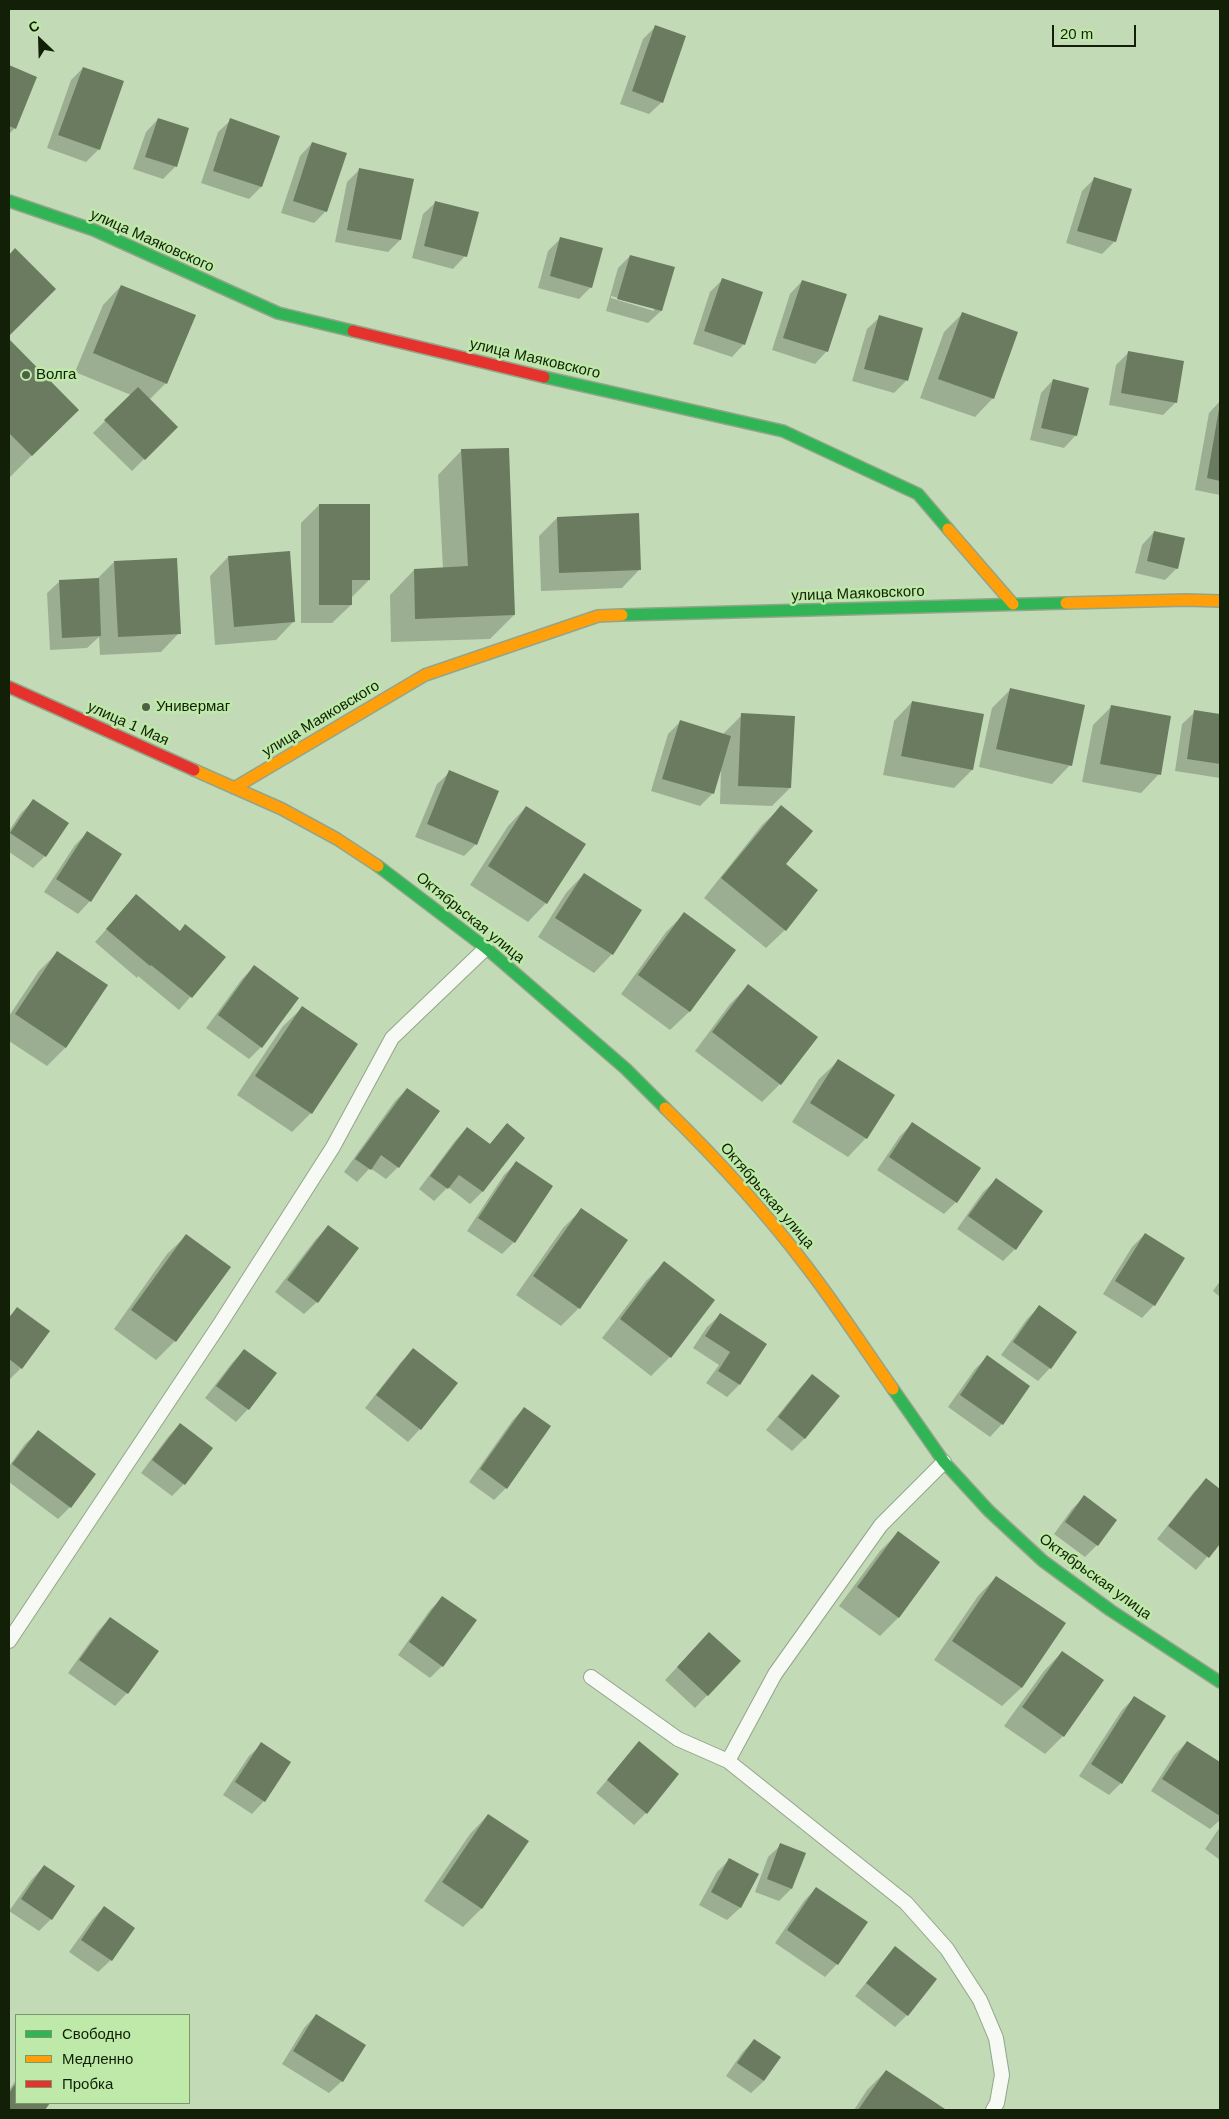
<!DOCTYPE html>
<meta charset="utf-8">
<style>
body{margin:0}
#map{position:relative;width:1229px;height:2119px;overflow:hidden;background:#c3dab7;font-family:Arial,sans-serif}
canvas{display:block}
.frame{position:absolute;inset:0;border:10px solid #112007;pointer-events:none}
.legend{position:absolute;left:15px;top:2014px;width:175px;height:90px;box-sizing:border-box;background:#bee9a8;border:1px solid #799968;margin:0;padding:6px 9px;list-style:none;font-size:15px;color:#112007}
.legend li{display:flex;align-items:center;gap:10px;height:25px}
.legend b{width:25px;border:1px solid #799968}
.north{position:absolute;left:15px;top:15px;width:50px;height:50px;-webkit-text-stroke:4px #bee9a8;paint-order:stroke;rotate:336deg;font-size:14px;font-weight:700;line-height:20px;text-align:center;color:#112007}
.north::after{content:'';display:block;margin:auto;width:18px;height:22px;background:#112007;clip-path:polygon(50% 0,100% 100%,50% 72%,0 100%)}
.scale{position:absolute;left:1052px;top:25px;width:84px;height:22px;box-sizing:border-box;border:2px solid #112007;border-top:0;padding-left:6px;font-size:15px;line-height:18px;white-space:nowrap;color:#112007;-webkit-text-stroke:4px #bee9a8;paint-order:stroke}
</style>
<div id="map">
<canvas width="1229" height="2119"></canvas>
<div class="frame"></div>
<ul class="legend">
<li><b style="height:6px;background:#30b455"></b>Свободно</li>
<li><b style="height:6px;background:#ff9f0a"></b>Медленно</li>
<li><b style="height:6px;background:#e5322d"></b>Пробка</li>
</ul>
<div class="north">С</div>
<div class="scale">20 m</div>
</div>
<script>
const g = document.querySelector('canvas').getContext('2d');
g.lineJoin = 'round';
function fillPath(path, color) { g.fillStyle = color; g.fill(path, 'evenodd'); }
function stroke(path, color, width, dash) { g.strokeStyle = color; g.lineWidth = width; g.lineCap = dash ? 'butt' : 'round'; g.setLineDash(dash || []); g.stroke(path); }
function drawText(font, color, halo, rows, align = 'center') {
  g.font = font + ' Arial,sans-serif'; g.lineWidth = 5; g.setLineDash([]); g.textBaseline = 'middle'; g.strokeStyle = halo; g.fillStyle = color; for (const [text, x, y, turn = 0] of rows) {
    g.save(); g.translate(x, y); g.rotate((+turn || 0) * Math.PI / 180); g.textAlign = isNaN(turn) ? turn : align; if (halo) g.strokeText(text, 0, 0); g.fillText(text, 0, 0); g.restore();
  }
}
fillPath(new Path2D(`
 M655 27 662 102 649 114 620 104 643 39Z
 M9 67 36 77 15 128 9 134Z
 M83 68 99 149 86 162 47 148 71 80Z
 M158 119 188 129 175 167 163 179 133 169 146 132Z
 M231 120 261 187 249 199 201 183 218 132Z
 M312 143 326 211 314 223 281 213 300 156Z
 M360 169 400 240 388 252 335 242 347 182Z
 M1094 179 1115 241 1102 254 1066 243 1082 191Z
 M436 202 465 256 453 269 412 258 423 214Z
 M561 238 591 287 579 299 538 288 548 251Z
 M15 250 54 289 9 334V256Z
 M630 256 673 268 661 311 648 323 606 311 618 268ZM611 296 654 308V311L611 298Z
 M723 279 744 344 732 357 693 344 710 292Z
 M802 281 827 351 815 364 772 350 790 294Z
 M121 286 166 383 149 400 176 427 132 471 93 433 131 395 75 372 103 305Z
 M962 314 993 398 975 417 920 398 944 332Z
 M880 317 906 381 894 393 852 381 867 329Z
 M9 341 77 410 9 478Z
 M1128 353 1176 402 1163 415 1109 405 1116 365Z
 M1053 380 1076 435 1064 448 1030 440 1041 393Z
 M1220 401V495L1195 490 1209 413Z
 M462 450 514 615 490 639 391 642 390 595 414 570 443 569 438 475Z
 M319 505 369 580 351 598V605L332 623H301V523Z
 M557 518 640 569 622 588 541 591 539 536Z
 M1154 532 1177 568 1165 580 1135 573 1142 545Z
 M228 557 294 621 276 640 215 645 210 576Z
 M114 562 179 633 161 652 100 655 99 637 87 648 50 650 47 593 60 581 97 579Z
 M1010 690 1070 765 1052 784 979 767 992 708Z
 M912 702 972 770 954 788 883 775 894 721Z
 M1111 707 1159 774 1141 793 1082 782 1093 725Z
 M1195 712 1220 716V778L1175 771 1182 724Z
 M742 715 790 788 772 806 720 804 721 768 713 793 700 806 651 791 668 734 680 722 723 734Z
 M450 772 476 844 464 856 415 837 437 784Z
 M34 800 45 856 33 868 9 852V831L21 813Z
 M526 807 546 903 528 922 470 885 508 826Z
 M781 807 785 864V930L766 948 704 898 762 825Z
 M87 833 90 901 78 914 44 892 75 845Z
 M584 874 612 954 594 973 538 937 566 893Z
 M136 896 179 932 224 958 179 1010 138 976 137 978 95 942Z
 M684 914 734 950 689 1012 670 1030 621 994 666 932Z
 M57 953 107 986 65 1048 47 1066 9 1041V1016L39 971Z
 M254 967 261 1047 249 1059 206 1028 242 979Z
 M748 986 780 1084 762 1102 695 1051 730 1004Z
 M302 1008 311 1113 292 1132 237 1095 283 1026Z
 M838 1061 866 1138 848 1157 792 1122 819 1079Z
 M407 1089 398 1167 386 1179 370 1168 357 1182 344 1172 395 1101Z
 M912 1124 956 1202 944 1214 877 1170 900 1136Z
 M507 1125 482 1192 470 1204 448 1187 434 1201 419 1189 455 1141 467 1128 489 1145Z
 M517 1162 514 1242 502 1254 467 1231 504 1175Z
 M996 1180 1015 1249 1003 1261 957 1229 983 1192Z
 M581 1210 579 1308 561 1326 516 1295 563 1228Z
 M328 1227 317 1302 304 1314 275 1292 316 1239Z
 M1145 1234 1154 1305 1142 1318 1103 1294 1132 1247Z
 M186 1236 229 1267 175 1341 156 1360 114 1329 167 1254Z
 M664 1263 713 1301 670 1357 651 1376 602 1338 646 1281Z
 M1220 1281V1297L1213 1291Z
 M1039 1307 1050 1368 1038 1381 1001 1355 1027 1319Z
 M17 1308 21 1368 9 1380V1317Z
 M720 1315 739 1385 727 1397 706 1383 719 1365 693 1348 707 1327Z
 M244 1350 275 1374 248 1409 236 1422 205 1398 232 1363Z
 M413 1350 420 1429 408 1442 365 1408 401 1362Z
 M987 1357 1002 1424 990 1437 948 1407 975 1369Z
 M812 1375 838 1396 804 1439 792 1451 766 1430 800 1388Z
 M524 1408 506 1488 494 1500 469 1482 512 1421Z
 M180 1424 184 1484 172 1496 141 1473 168 1437Z
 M38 1432 70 1507 58 1519 9 1482V1466L25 1444Z
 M1206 1480 1220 1491V1542L1196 1570 1157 1539 1194 1492Z
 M1084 1497 1097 1545 1085 1557 1054 1534 1072 1509Z
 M898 1533 939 1562 898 1618 880 1636 839 1606 880 1551Z
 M996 1577 1064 1624 1021 1688 1002 1706 934 1660 978 1596Z
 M443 1597 442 1666 430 1678 398 1655 430 1610Z
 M110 1618 157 1651 127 1693 115 1706 68 1673 98 1631Z
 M697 1646 739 1662 695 1708 665 1680Z
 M1062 1652 1063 1736 1045 1754 1004 1726 1044 1671Z
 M1134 1698 1121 1783 1109 1795 1079 1776 1122 1710Z
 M1187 1742 1220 1764V1820L1210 1829 1151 1791 1174 1755Z
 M639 1743 646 1813 634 1825 596 1793Z
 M262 1744 290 1763 264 1801 252 1814 223 1795 249 1756Z
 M488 1815 481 1909 463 1927 424 1901 470 1834Z
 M1220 1827V1860L1205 1849Z
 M781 1845 791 1889 779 1901 755 1892 768 1857Z
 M729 1860 757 1875 740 1908 727 1920 699 1905 717 1872Z
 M44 1866 51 1919 39 1931 9 1911 32 1879Z
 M816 1888 837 1964 825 1977 775 1943 804 1901Z
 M104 1907 111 1960 98 1972 69 1952 92 1920Z
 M895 1948 907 2015 895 2027 855 1996Z
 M316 2015 342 2081 329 2093 282 2064 304 2028Z
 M754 2040 764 2081 751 2093 726 2076 742 2053Z
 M886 2071 943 2109 942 2110H854L867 2090Z
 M16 2080V2103H49L43 2110H9V2090Z`), '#0003');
fillPath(new Path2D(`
 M655 25 686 36 663 103 632 91Z
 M9 65 37 77 16 129 9 126Z
 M83 67 124 81 100 150 58 135Z
 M158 118 189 128 177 167 145 157Z
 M230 118 280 136 262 187 213 171Z
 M312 142 347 153 327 212 293 201Z
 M359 168 414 179 401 240 347 230Z
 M1094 177 1132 189 1116 242 1077 231Z
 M435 201 479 212 467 257 424 246Z
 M560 237 603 248 592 288 550 276Z
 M15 248 56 289 9 336V255Z
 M630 255 675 267 662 311 617 299Z
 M722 278 763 292 745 345 704 331Z
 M802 280 847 294 828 352 783 338Z
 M121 285 196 315 167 384 93 353Z
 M962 312 1018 332 994 399 938 379Z
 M879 315 923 328 908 381 864 369Z
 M9 339 79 410 32 456 9 433Z
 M1128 351 1184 361 1177 403 1121 393Z
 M1053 379 1089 388 1077 436 1041 428Z
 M138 387 178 427 145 460 104 420Z
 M1219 409H1220V481L1207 478Z
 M509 448 515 615 415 619 414 569 468 566 461 449Z
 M319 504H370V580H352V605H319Z
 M639 513 641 570 559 573 557 517Z
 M1154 531 1185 538 1178 569 1147 561Z
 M290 551 295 622 234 627 228 556Z
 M177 558 181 634 118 637 114 561Z
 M99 578 101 636 62 638 59 580Z
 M1010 688 1085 705 1072 766 996 749Z
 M912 701 984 714 973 770 901 756Z
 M1111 705 1171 716 1161 775 1100 764Z
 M1194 710 1220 714V764L1187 759Z
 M741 713 795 716 791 788 738 786Z
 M680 720 731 736 714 794 662 779Z
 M449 770 499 791 477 845 427 824Z
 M33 799 69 823 46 857 10 833Z
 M781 805 813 831 786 864 818 890 786 931 721 878Z
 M526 806 586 844 547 904 488 866Z
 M87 831 122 854 91 902 56 879Z
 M584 873 642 910 613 955 555 918Z
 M136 894 180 931 185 924 226 957 192 998 151 965 150 966 106 929Z
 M684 912 736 950 690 1012 638 975Z
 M57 951 108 985 66 1048 15 1014Z
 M254 965 299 998 262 1048 218 1015Z
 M748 984 818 1037 781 1085 712 1032Z
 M302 1006 358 1044 312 1114 255 1076Z
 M838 1059 895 1095 867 1139 810 1103Z
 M407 1088 440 1111 399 1168 381 1155 371 1170 355 1159Z
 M912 1122 981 1168 957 1203 889 1157Z
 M507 1123 525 1138 483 1192 459 1175 448 1189 430 1176 467 1127 490 1144Z
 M516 1161 553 1186 515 1243 478 1218Z
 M996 1178 1043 1211 1016 1250 968 1216Z
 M581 1208 628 1240 580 1309 533 1276Z
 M328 1225 359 1248 318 1303 287 1280Z
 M1145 1233 1185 1258 1155 1306 1115 1281Z
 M186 1234 231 1267 176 1342 131 1310Z
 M664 1261 715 1300 671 1358 620 1319Z
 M1039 1305 1077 1332 1051 1369 1013 1342Z
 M17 1307 50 1331 22 1369 9 1359V1318Z
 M720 1313 767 1344 740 1385 718 1371 730 1352 705 1336Z
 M413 1348 458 1383 421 1430 376 1395Z
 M244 1349 277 1373 249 1410 216 1386Z
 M987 1355 1030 1386 1003 1425 960 1395Z
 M812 1374 840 1396 805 1439 778 1417Z
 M524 1407 551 1426 507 1489 480 1469Z
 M180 1423 213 1448 185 1485 152 1460Z
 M38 1430 96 1474 71 1508 12 1464Z
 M1206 1478 1220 1489V1544L1209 1558 1168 1526Z
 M1084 1495 1117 1520 1098 1546 1065 1522Z
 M898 1531 940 1562 899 1618 857 1587Z
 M996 1576 1066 1623 1022 1688 952 1641Z
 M442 1596 477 1620 443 1667 409 1642Z
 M110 1617 159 1651 128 1694 79 1660Z
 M709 1632 741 1661 708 1696 677 1667Z
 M1062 1651 1104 1680 1064 1737 1022 1707Z
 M1134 1696 1166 1716 1122 1784 1091 1764Z
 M639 1741 679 1774 647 1814 607 1780Z
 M1187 1741 1220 1762V1816L1162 1779Z
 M261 1742 291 1762 265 1802 235 1782Z
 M488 1814 529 1841 482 1909 442 1882Z
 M780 1843 806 1853 792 1889 767 1879Z
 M729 1858 759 1874 741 1908 711 1892Z
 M44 1865 75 1886 52 1920 21 1899Z
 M816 1887 868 1922 838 1965 787 1930Z
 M104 1906 135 1928 112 1961 81 1940Z
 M895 1946 937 1979 908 2016 866 1983Z
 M316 2014 366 2045 343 2082 293 2051Z
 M754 2039 781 2057 764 2081 737 2063Z
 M886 2070 945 2109 944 2110H858Z
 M16 2083V2103H50L45 2110H9V2093Z`), '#6a7b60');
const lane = new Path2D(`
 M9 1641 220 1324 333 1147 392 1038 486 948
 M591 1677 678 1739 728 1761 906 1903 947 1949 980 2000 996 2038 1002 2075 997 2103 993 2110
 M728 1761 775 1674 881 1525 944 1462`);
const fast = new Path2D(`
 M9 201 94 230 278 313 353 331
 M544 377 783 431 918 494 948 529
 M622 615 1066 603
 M378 866 486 948 626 1069 665 1108
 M893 1389 944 1462 989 1511 1043 1561 1110 1610 1220 1682`);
const slow = new Path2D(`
 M948 529 1013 604
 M1066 603 1186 600 1220 601
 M194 770 282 809 337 839 378 866
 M234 788 425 675 598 616 622 615
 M665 1108C716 1158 764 1210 807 1267 837 1306 864 1348 893 1389`);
const jam = new Path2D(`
 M353 331 544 377
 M9 687 194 770`);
stroke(lane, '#93a589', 16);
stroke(fast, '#93a589', 14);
stroke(slow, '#93a589', 14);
stroke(jam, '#93a589', 14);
stroke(lane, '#f6f9f4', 14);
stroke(fast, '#30b455', 11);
stroke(slow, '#ff9f0a', 11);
stroke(jam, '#e5322d', 11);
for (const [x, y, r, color] of [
 [26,375,5,"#4f6145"],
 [146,707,5,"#4f6145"]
]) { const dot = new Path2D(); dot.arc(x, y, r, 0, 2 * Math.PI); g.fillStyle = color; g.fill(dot); stroke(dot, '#bee9a8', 2); }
drawText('15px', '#112007', '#bee9a8', [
 ["улица Маяковского",152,241,24],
 ["улица Маяковского",535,359,13],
 ["улица Маяковского",858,594,-2],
 ["улица Маяковского",321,719,-31],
 ["улица 1 Мая",128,724,24],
 ["Октябрьская улица",470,918,39],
 ["Октябрьская улица",767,1196,49],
 ["Октябрьская улица",1095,1577,36]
]);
drawText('15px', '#112007', '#bee9a8', [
 ["Волга",36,375],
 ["Универмаг",156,707]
], 'left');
</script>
